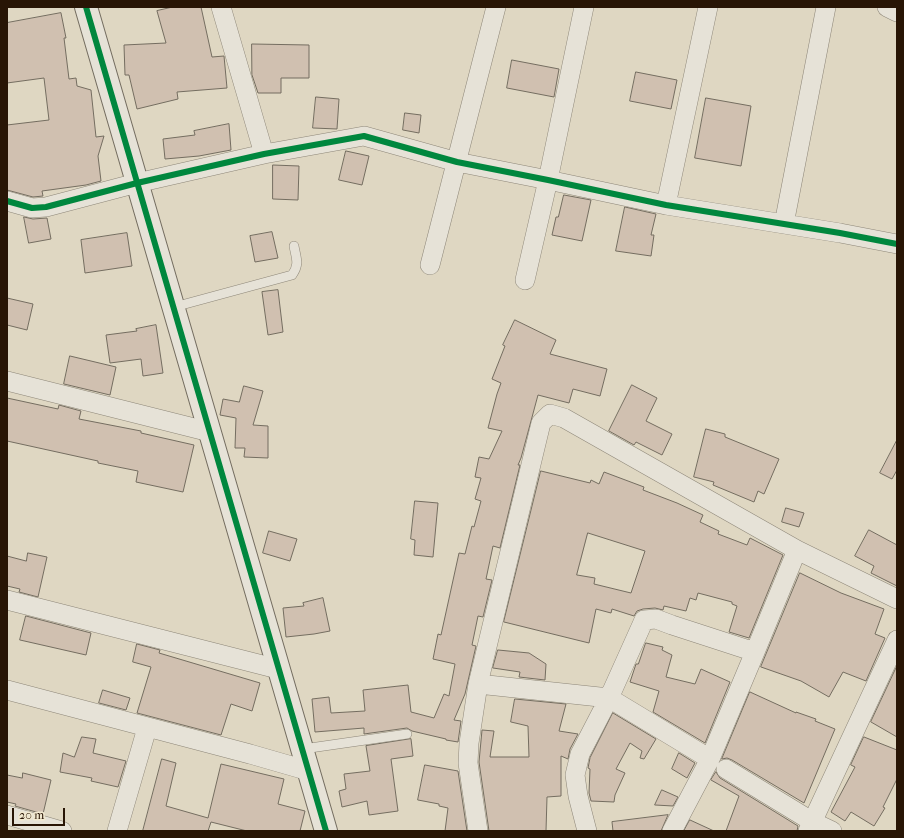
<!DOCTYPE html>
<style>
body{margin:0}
#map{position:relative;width:904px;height:838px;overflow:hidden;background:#dfd7c2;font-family:"IM FELL French Canon",serif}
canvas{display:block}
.frame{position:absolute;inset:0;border:8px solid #281505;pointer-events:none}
.scale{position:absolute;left:12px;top:808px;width:53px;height:18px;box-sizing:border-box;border:2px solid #281505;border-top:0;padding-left:5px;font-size:12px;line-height:14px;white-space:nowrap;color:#281505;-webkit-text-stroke:3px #f2e9d0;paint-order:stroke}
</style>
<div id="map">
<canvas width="904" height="838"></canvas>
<div class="frame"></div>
<div class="scale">20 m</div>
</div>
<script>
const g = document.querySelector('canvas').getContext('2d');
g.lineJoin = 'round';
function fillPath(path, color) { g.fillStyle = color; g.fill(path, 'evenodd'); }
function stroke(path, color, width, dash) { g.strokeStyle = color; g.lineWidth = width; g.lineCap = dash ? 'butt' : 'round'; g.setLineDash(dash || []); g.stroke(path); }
const building = new Path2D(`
 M173 7H201L212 57 224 56 227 88 177 92 178 99 137 109 129 75H125L124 45 166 43 157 11Z
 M61 13 66 38H64L69 79 76 78 77 86 91 90 96 137 104 136 98 156 101 181 86 185 42 191 43 196 33 197 7 190V125L49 120 44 78 7 83V23Z
 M252 44 309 45V78H281V93H258L252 75Z
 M512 60 559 69 554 97 507 88Z
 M636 72 677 80 671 109 630 101Z
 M316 97 339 99 337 129 313 128Z
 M706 98 751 106 741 166 695 158Z
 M405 113 421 115 419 133 403 130Z
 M229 124 231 150 199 156 165 159 163 139 195 135 194 131Z
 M346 151 369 156 362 185 339 180Z
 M273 165 299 166 298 200 273 199Z
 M564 195 591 200 582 241 552 235 556 217H558Z
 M625 207 656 214 651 235H654L651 256 616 251Z
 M24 217 33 219 47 218 51 239 29 243Z
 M272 232 278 258 255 262 250 236Z
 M127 233 132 266 85 273 81 240Z
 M278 290 283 332 268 335 262 292Z
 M7 298 33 304 27 330 7 325Z
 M515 320 556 340 550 354 607 369 600 396 573 389 569 403 538 395 521 458 518 465H520L500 548 493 546 486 579 492 580 483 617 478 616 472 645 476 646 465 694 454 720 461 721 458 742 446 740V739L412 731 407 728 364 734V728L315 732 312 699 329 697 331 713 365 711 363 690 408 685 411 712 434 718 444 694 449 696 455 664 433 659 438 634 441 635 459 553 465 554 472 526 474 527 481 501 475 499 481 478 475 477 479 457 489 459 502 431 488 428 497 394 501 383 492 379 505 346 503 345Z
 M156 325 163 373 143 376 141 359 110 363 106 335 137 331 136 329Z
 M70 356 116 367 110 395 64 384Z
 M632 385 657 398 646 421 672 434 662 455 636 442 634 445 609 431Z
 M244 386 263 391 253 425 268 426V458L244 457 245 448H235L236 418 220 415 223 399 239 402Z
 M7 398 58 409 59 405 81 411 79 419 141 431V433L194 445 183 492 136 482 138 471 98 463V461L7 441Z
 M706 429 725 434V437L779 459 764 494 758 491 754 502 713 485 714 482 694 477Z
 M897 440V470L892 479 880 473Z
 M541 471 590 483 591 480 599 484 604 472 644 487 643 490 677 503 703 515 700 522 719 531 718 534 747 545 750 538 783 555 749 638 729 632 737 606 732 604V602L698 593 696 600 690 598 686 611 664 606 663 610 655 608 643 609 637 611 634 616 612 609 611 613 596 609 589 643 504 622ZM588 533 645 551 631 593 594 584 595 578 577 575Z
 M415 501 438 503 433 557 414 555 415 540 411 539Z
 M786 508 804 513 799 527 782 522Z
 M869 530 897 545V586L871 573 874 566 855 556Z
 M269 531 297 539 290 561 263 553Z
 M28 553 47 557 38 597 19 592 20 589 7 586V556L26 561Z
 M800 573 841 593 884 609 875 634 885 638 866 681 843 672 829 697 801 681 761 667Z
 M323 598 330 631 314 634 286 637 283 608 304 606 303 603Z
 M26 616 91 633 86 655 20 640Z
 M646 643 663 647 662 650 672 655 666 677 695 684 701 669 730 682 705 743 653 712 659 691 630 682 636 664H638Z
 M137 644 160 650 159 653 260 683 252 711 231 704 221 735 137 713 151 667 133 662Z
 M498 650 529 653 546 664 545 680 519 677 520 672 493 668Z
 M897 666V737L871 722Z
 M103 690 130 698 126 710 99 703Z
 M750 692 796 713V712L816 719 815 721 835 729 804 803 732 760 727 758 722 759Z
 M515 699 566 704 559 731 578 734 570 749 568 759 561 756V796L547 797 546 831H489L479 762 482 730 494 731 490 757H529L528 726 511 722Z
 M613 713 656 739 644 759 640 758 642 751 630 743 616 769 625 773 615 795 614 802 591 801 589 793 590 769 588 768 590 758Z
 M82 737 96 739 93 753 126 761 118 787 91 781 92 778 60 772 63 753 74 757Z
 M864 737 897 750V779L883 807 885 808 874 826 851 812 845 821 831 812 855 767 851 765Z
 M411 739 413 756 391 759 398 811 369 815 367 801 342 807 339 791 346 789 344 774 370 771 366 746Z
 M679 753 695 763 687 778 672 769Z
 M162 759 176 763 166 806 208 818 221 764 284 779 278 804 305 811 300 831H247L211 822 208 831H143Z
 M425 765 458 771 467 831H445L448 808 439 806V804L418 800Z
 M716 772 720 778 798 826 797 831H726L739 796 711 780Z
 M23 773 51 780 43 814 15 806 16 804 7 802V775L22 778Z
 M662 790 678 797 673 806 655 805Z
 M668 815 661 831H613L612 822Z
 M690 820 714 831H684Z`);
fillPath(building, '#d0c0b0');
stroke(building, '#746d60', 1);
const lane = new Path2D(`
 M174 307 292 275C300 264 296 258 294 246
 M303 749 407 734`);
const street = new Path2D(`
 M221 7 264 154
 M887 7 897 12
 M7 201 32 208 46 207 137 183 264 154 364 136 457 162 548 180 666 205 840 233 897 244
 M666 205 708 7
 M784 224 826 7
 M430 265 496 7
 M525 280 548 180 584 7
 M7 381 210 432
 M7 600 278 669
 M478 684 609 698 710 759
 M7 690 250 754 309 771
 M726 769 813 822 832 831
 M7 815 62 831
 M117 831 147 728
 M478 831 468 763 469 743 478 684 541 423 550 414 564 418 797 550 897 599
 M587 831 578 796 575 775 580 754 609 698 644 620 656 619 672 625 755 652
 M672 831 710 759 755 652 797 550
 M808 831 897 640`);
const secondary = new Path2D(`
 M86 7 326 831`);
stroke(lane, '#8e8779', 10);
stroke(street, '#8e8779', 20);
stroke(secondary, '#746d60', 24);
stroke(lane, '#e6e2d7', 9);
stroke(street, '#e6e2d7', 19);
stroke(secondary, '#e6e2d7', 22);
stroke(new Path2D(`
 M86 7 326 831
 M7 201 32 208 46 207 137 183 264 154 364 136 457 162 548 180 666 205 840 233 897 244`), '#00873e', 6);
</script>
